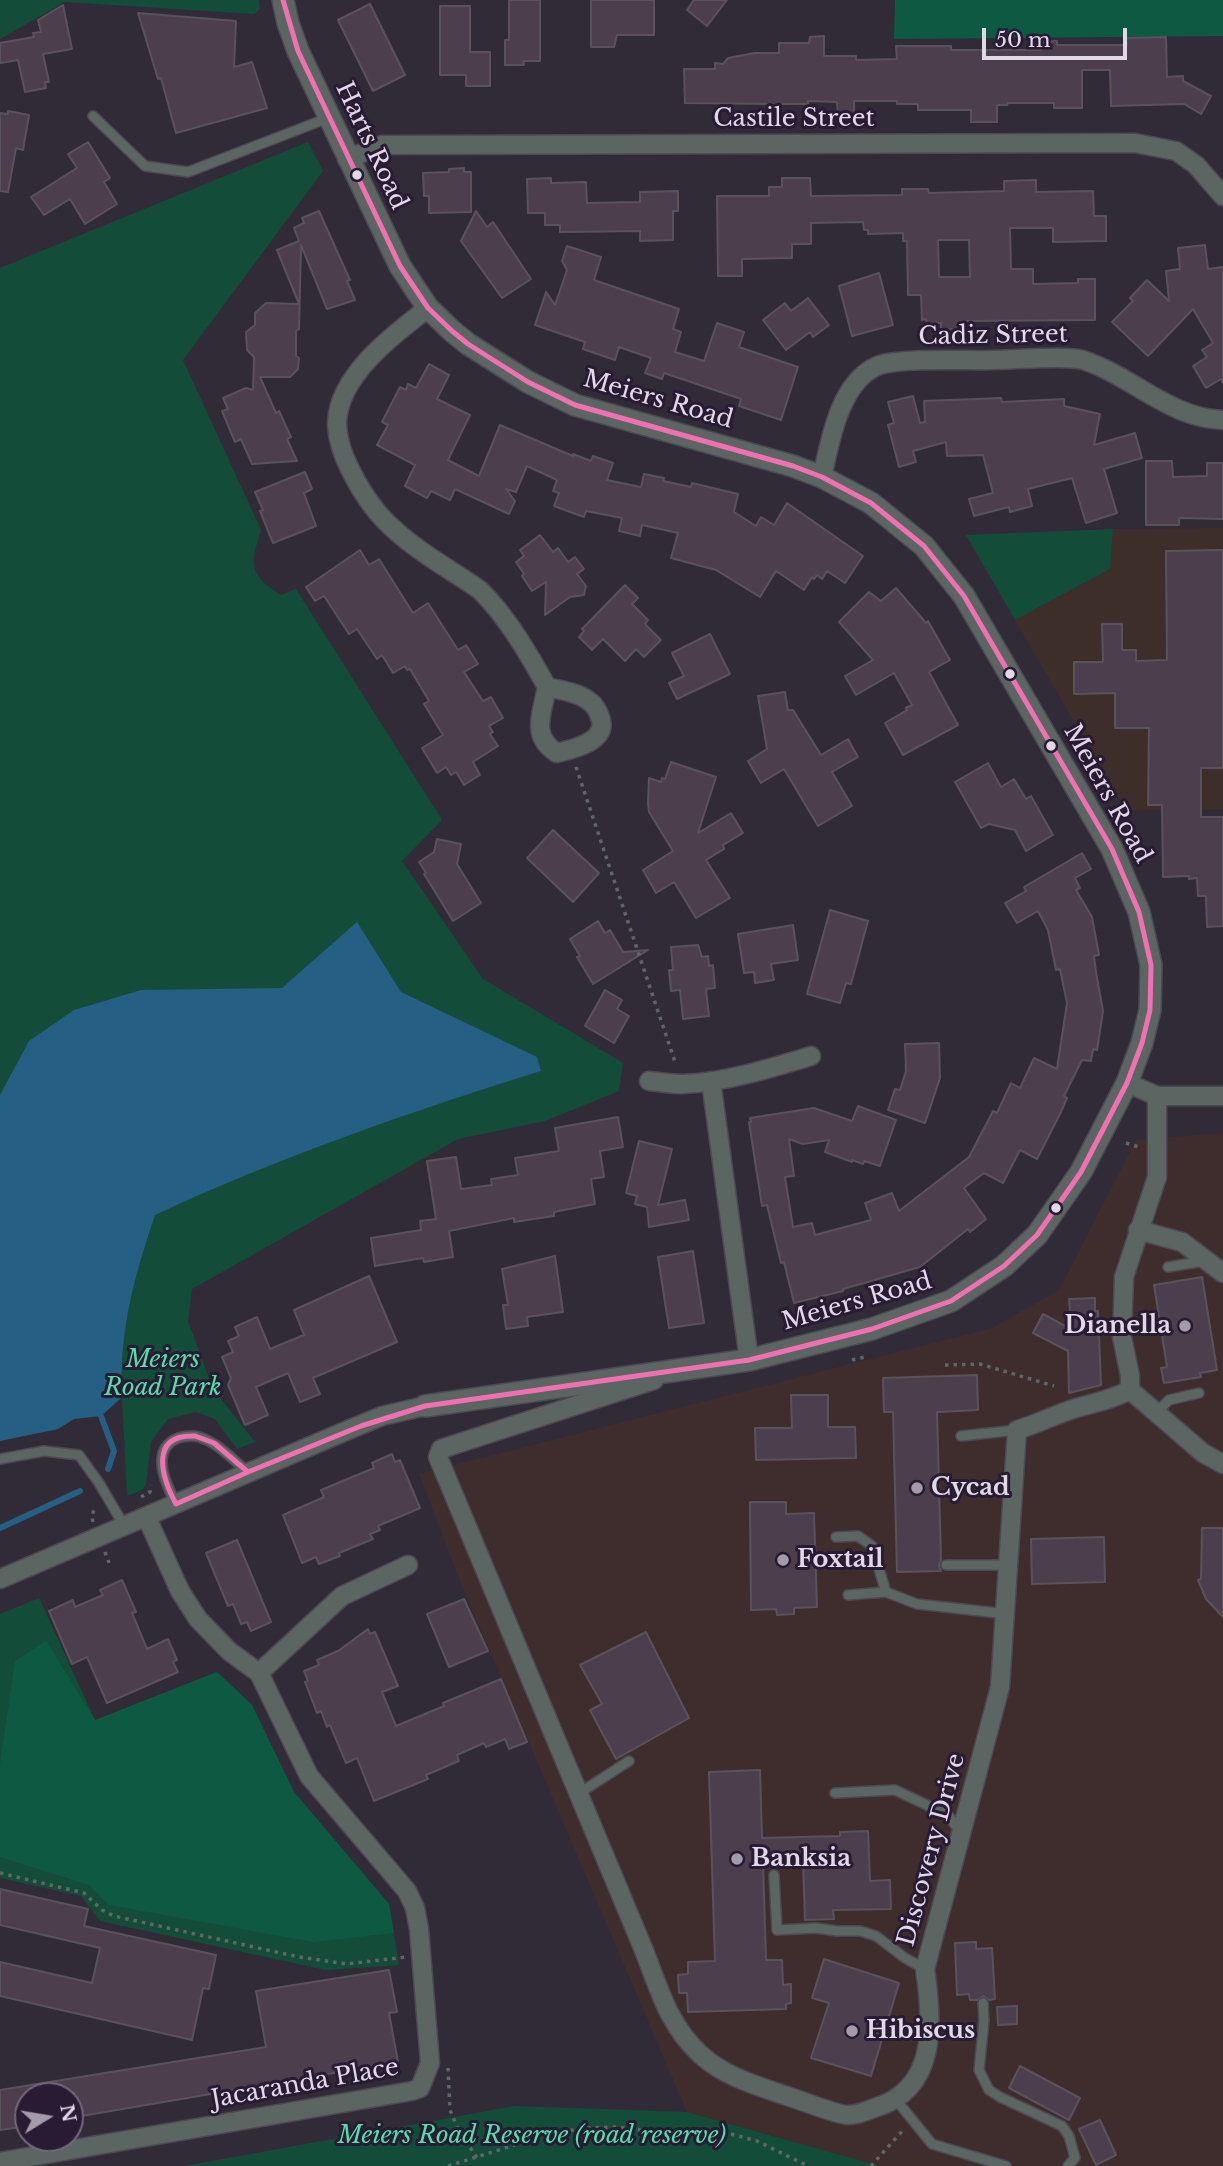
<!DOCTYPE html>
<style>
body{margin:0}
#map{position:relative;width:1223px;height:2166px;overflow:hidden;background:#312b37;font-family:"Libre Baskerville",serif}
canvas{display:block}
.north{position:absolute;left:14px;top:2082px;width:70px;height:70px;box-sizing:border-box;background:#281b33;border:2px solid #72677b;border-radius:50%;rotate:79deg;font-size:19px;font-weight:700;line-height:28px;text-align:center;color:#e1d8e8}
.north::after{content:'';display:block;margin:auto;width:24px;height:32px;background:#a39baa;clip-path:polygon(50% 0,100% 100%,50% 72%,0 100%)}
.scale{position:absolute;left:982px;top:28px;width:145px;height:32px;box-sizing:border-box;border:4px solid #e1d8e8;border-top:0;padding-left:9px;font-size:21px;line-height:24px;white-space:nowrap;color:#e1d8e8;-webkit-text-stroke:5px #281b33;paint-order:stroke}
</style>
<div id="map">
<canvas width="1223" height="2166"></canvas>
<div class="north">N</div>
<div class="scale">50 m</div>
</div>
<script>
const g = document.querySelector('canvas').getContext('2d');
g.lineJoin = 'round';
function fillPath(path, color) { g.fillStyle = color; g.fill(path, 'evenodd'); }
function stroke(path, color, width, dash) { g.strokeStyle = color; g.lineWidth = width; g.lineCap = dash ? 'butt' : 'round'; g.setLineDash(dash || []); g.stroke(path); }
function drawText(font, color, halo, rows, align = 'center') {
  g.font = font + ' "Libre Baskerville",serif'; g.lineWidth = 6; g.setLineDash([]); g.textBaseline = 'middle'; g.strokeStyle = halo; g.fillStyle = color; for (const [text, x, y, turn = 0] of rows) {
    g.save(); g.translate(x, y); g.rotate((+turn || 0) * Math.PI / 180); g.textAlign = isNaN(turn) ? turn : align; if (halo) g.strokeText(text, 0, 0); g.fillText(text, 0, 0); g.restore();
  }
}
fillPath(new Path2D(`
 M1223 528V809L1126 811 1015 620 1110 569 1113 529Z`), '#3e2e29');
fillPath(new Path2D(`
 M1223 1133V2166H880L687 2112 462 1586 419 1474 992 1328 1059 1290 1136 1140Z`), '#3f2d2e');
fillPath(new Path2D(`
 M0 0H259L260 9 254 14 65 2 0 39Z
 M308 142 323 171 183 360 261 530C250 564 248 575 281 595L296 589 442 820 402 861 483 979 623 1063 619 1091 545 1121 458 1139 192 1289 188 1321 213 1389 255 1442 237 1449 215 1419 196 1412 168 1419 151 1442 146 1484 142 1490 127 1496 122 1398 101 1416 74 1419 58 1429 0 1441V268Z
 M1113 529 1110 569 1015 620 966 535Z
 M39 1598 95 1720 217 1672 252 1705 294 1792 389 1904 399 1965 326 1970 100 1921 81 1896 0 1878V1614Z
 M515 2106 687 2112 880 2166H184Z`), '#144c3a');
fillPath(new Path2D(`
 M895 0H1223V36L894 39Z
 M46 1641 95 1720 217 1672 252 1705 294 1792 389 1904 394 1933 313 1942 109 1905 89 1885 0 1857V1764L15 1661Z`), '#0e5942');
fillPath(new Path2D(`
 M357 922 401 992 537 1057 541 1071C412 1111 277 1158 155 1215 134 1277 119 1331 122 1397L101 1416 74 1419 58 1429 0 1441V1095L29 1041 74 1010 141 990 282 988Z`), '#255f83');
stroke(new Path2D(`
 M101 1416 114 1451 108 1469
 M0 1528 80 1491`), '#255f83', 6);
const building = new Path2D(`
 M509 0H540V61H523L524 65H505V40H509Z
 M591 0H654V35H617L614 47H591Z
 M694 0H727L707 26 687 10Z
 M370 4 405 75 373 91 338 20Z
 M63 5 72 49 43 54 49 82H45L46 88 25 92 18 60 0 63V43L34 37 33 33 41 32 38 20Z
 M440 6H470V52H490V86H466V75H440Z
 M138 13 236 21 234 67 252 62 267 108 176 133 161 78 158 79Z
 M824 36V56H856V60L897 59 896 46H951V50H1041V42L1057 41V45H1127L1126 38 1166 37 1167 77 1183 76V81L1211 96 1201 114 1184 104 1111 106 1110 70H1082V108H1054V103H1008L1007 105H997V122H971V110H918V104H897V101H854V116H838L837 102 808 101V104H775L685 103 684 69H715V63L723 64 728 58 755 53H779V43H809L810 37Z
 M8 111 29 115 23 150 16 148 8 192 0 191V113L8 114Z
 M88 142 110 178 104 182 117 204 85 224 70 199 44 215 31 197 77 168 68 154Z
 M464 168V172H471V212L429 213V196H424L423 173 449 172V169Z
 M551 178V183L586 182 587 203 640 202V192L678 191V211H673V240L640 241V231L560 232V225H545V213H528L527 179Z
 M782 178H810L811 196 902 195V189H928L929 193 1004 191V181L1036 180V192L1093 191 1094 216H1106V241L1053 242V228H1010L1011 269H1033V284L1078 283V279H1095V320L966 321 957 323V329L941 330V323H927L926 319 922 320 921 295H908L907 241H903V233L868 234V230H864L863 222 811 223V244H792V258L742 259V276H718L717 196H769V187H782ZM938 240H969L970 277H939Z
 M319 211 350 280 347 281 355 300 327 309 301 245 299 329 296 331V356L299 358 298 369 290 377H260L276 413 279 411 291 437 287 439 297 461 252 464 241 439 235 442 222 411 228 409 223 398 246 388 253 390 254 357 247 350 246 332 255 325V313L266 303 299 304 277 250 299 241 294 228 304 223 302 218Z
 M476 211 487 227 493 222 531 279 502 298 461 241Z
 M1205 245 1208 269 1223 267V383L1221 379 1206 388 1193 366 1207 357 1202 350 1213 343 1193 309 1148 356 1112 322 1133 301 1130 298 1147 280 1169 301 1166 271 1180 269 1178 248Z
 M567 246 601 257 594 280 679 309 673 329 681 332 675 352 704 361 717 323 744 332 739 347 798 367 781 420 739 406 741 399 664 373 662 379 645 373 651 358 619 347 615 360 583 349 585 342 535 325 546 292 555 305 567 270 562 261Z
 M879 273 893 325 852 336 839 286Z
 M808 298 829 325 813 337 810 332 786 350 763 320 785 303 791 311Z
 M429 364 449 375 437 399 470 415 448 460 479 476 500 425 573 456V454L591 461 593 456 613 463 607 480 641 487 644 474 664 478 663 481 691 487 692 483 738 494 734 512 756 526 761 517 774 525 787 503 863 556 845 583 827 571 822 579 817 575 814 579 812 577 804 590 776 571 760 597 716 570 671 558 678 533 642 525 640 536 619 531 622 518 586 511 584 517 554 506 559 493 553 491 557 480 527 466 516 492 506 489 515 501 509 514 455 489 450 500 431 491 427 498 405 486 415 465 377 445 388 425 382 422 400 387 406 390 408 384 416 388Z
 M913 396 920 423 925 422 924 401 1001 398 1002 402 1064 399V406L1100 414 1094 445 1135 433 1142 458 1104 469 1117 513 1086 523 1072 478 1028 489 1032 506 1010 512 1009 507 974 516 969 499 993 493 983 455 947 456 946 442 913 451 916 462 899 467 888 425 894 423 888 402Z
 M1146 461H1172L1173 477 1207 476V463H1223V519L1179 518V525H1146Z
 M305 472 312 489 304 493 316 526 273 543 260 511 263 510 255 492Z
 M540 535 553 552 558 548 568 562 575 557 584 569 577 574 586 586 584 595 570 597 545 615 546 582 532 591 522 576 524 574 516 562 524 556 520 550Z
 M360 550 369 565 379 559 413 613 428 603 458 650 466 645 478 664 464 672 483 701 491 697 503 718 489 726 493 732 490 734 498 746 473 762 480 775 464 785 456 772 451 775 446 767 437 773 422 748 443 735 424 704 429 701 410 669 407 670 405 666 393 673 382 655 377 659 357 629 349 634 324 596 315 601 306 587Z
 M1223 550V768H1201V817H1223V926L1207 927 1206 896H1198L1197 878 1189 879V876L1163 877 1162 805H1148L1149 728H1115V693L1074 694V662H1103L1102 624H1122V650H1136V661L1167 660 1166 551Z
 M625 585 638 598 632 604 648 620 645 624 661 640 644 657 636 649 625 661 603 639 592 650 579 637 584 631 582 629Z
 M896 588 926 623 928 621 950 660 929 672 958 725 903 755 885 723 907 710 906 708 912 705 894 673 856 695 845 676 873 660 839 622 869 592 881 601Z
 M710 634 730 674 677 699 669 683 684 676 672 653Z
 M785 692 788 710H793L821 755 848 739 858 757 832 772 852 806 818 826 784 769 761 783 748 761 767 749 758 696Z
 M671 762 716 777 698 833 731 813 743 833 723 845 724 849 706 860 730 898 696 918 674 882 656 893 643 870 673 851 649 812 648 803 649 778 661 782 662 778 665 779Z
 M988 763 1001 787 1014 779 1026 799 1031 796 1053 835 1026 851 1015 830 989 824 981 828 955 782Z
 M553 830 599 873 573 902 527 858Z
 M437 839 461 844 457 864 481 903 453 921 424 874 426 873 419 862 434 852Z
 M1082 853 1091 869 1075 878 1080 888 1076 890 1092 917 1099 955 1094 956 1096 972 1103 1011 1097 1050 1093 1049 1091 1061 1082 1060 1064 1096 1067 1098 1061 1112 1037 1159 1020 1150 1003 1183 984 1173 964 1188 986 1219 970 1232 968 1229 920 1267 843 1289V1291L794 1303 784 1262 781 1263 767 1205 762 1206 749 1122H751L750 1118 814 1108 852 1121 858 1106 896 1120 880 1166 864 1161 863 1164 852 1160V1162L825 1152 829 1140 803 1144 789 1139 794 1176 785 1177 793 1227 812 1223 815 1235 871 1220 865 1203 892 1193 899 1211 969 1157 993 1111 997 1113 1011 1083 1020 1088 1034 1058 1057 1069 1067 1003 1060 969 1056 970 1048 930 1038 911 1017 923 1005 903 1026 891 1024 887Z
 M830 910 868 921 851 984 846 983 840 1003 807 994Z
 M598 921 605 933 610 930 623 952 648 950 593 984 577 957 580 956 570 939Z
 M793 925 798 960 771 964 774 980 755 983 754 972 744 973 738 934Z
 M698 945 702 957 708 956 709 966 713 965 715 988 706 989 709 1016 683 1019 680 990 671 991 669 970H673L671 947Z
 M605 990 622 1000 617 1009 629 1016 614 1043 585 1026Z
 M939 1043 940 1078 925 1123 888 1110 895 1089 900 1090 906 1071 905 1044Z
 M618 1117 623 1147 600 1151 604 1177 591 1179 595 1204 554 1212V1216L514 1222V1218L449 1231 453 1257 424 1262 423 1258 375 1266 371 1238 421 1230 420 1221 436 1219 427 1161 456 1157 461 1189 492 1185 491 1179 518 1175 515 1158 559 1151 555 1128Z
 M639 1141 672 1149 658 1205 685 1200 689 1220 649 1227 647 1207 635 1204 637 1196 626 1193Z
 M693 1251 704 1323 669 1328 658 1257Z
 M555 1256 563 1312 527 1317 528 1326 506 1329 503 1305H508L502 1269Z
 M369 1276 397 1342 313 1378 320 1394 300 1402 288 1373 256 1387 268 1415 245 1425 228 1385 231 1378 222 1357 233 1352 228 1341 239 1336 235 1327 257 1317 270 1349 304 1335 294 1310Z
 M1202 1277 1217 1370 1200 1373 1201 1377 1164 1383 1161 1368 1167 1367 1154 1285Z
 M1095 1298V1311H1098L1101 1385 1069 1393 1068 1351 1033 1333 1043 1314 1067 1327 1066 1312H1070L1069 1299Z
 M977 1375 978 1410 937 1412 941 1560 939 1566 941 1571 897 1572 893 1412H884L883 1378Z
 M791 1395H828V1427H855L856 1458 756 1460 755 1428H792Z
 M392 1454 395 1462 400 1460 420 1508 378 1526 380 1530 370 1534 373 1539 339 1553 340 1556 319 1564 316 1557 302 1563 283 1515 324 1497 321 1490 374 1468 372 1463Z
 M750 1502H786V1514L814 1513 817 1607 794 1608V1614L777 1615 776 1609 751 1610Z
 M1202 1528H1223V1617L1206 1599 1198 1580 1201 1579Z
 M1104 1537 1105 1582 1032 1584 1031 1539Z
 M237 1540 271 1622 251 1631 247 1622 241 1624 233 1604 228 1606 206 1553Z
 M122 1580 136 1612 132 1613 147 1649 168 1639 177 1660 173 1662 178 1672 107 1703 87 1657 72 1664 49 1611 73 1600 75 1607 103 1595 100 1590Z
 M464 1599 488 1651 449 1667 427 1614Z
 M368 1629 370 1634 375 1632 398 1686 382 1692 396 1726 444 1706 443 1703 501 1679 527 1742 509 1749 505 1739 486 1747 484 1743 457 1755 459 1761 426 1775 428 1779 374 1801 357 1758 346 1763 330 1725 327 1727 321 1711 317 1713 305 1682 308 1681 304 1671 319 1665 317 1660 338 1651Z
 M646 1632 689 1718 616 1759 590 1710 602 1704 580 1665Z
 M760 1770 762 1838 840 1836V1832L868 1831 870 1881 890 1880 891 1909 833 1910 834 1919 805 1920 803 1861 763 1862 766 1960H782L783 1985 791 1984V2003L786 2004V2009L688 2012 687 1993H679L678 1975 688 1974V1962L715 1961 709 1772Z
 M0 1889 88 1909 84 1926 216 1955 209 1989 203 1988 192 2040 0 1996V1962L92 1983 100 1948 0 1925Z
 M976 1942V1949L992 1948 995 1999 989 2000 983 1996 977 2000H970L969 1994 957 1995 955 1943Z
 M824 1959 899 1983 871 2076 811 2058 829 2003 812 1998Z
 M389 1970 397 2012 389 2013 398 2062 70 2118V2096H28V2126L0 2130V2090L266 2047 256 1991Z
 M1017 2006V2024L998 2025 997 2007Z
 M1020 2066 1080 2098 1069 2120 1009 2088Z
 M1100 2120 1116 2155 1096 2165 1079 2129Z`);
fillPath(building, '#4d3e4e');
stroke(building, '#5a525b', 2);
const service = new Path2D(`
 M93 116 145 166 188 172 328 118
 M1168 1267 1205 1261
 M1157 1412 1169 1400 1199 1393
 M961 1436 1017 1430
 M0 1459 44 1451 79 1455 99 1483 119 1517
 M176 1504C166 1484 149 1450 178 1438 185 1436 192 1435 199 1437 217 1442 233 1460 248 1472
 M836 1537 858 1536 872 1546 886 1592 917 1604 1007 1614
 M946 1565H1009
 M848 1595 886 1592
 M835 1793 895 1790 948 1815 961 1833
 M578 1794 629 1761
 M774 1875 777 1930 816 1928 837 1931H860L876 1936 905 1958 925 1969
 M983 2003 984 2021 979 2070 989 2090 1000 2097 1062 2126 1069 2136 1075 2158 1068 2166
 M897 2101 932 2144 1006 2166`);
const minor = new Path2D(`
 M347 159 382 145 1135 143 1176 151 1196 165 1223 196
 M428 308C394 334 339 375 337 422 337 439 344 458 352 473 363 495 378 516 397 532 421 554 453 571 480 590 508 618 528 653 547 687 542 714 530 736 557 753 573 749 606 742 601 720 599 713 595 705 589 701 578 692 560 690 547 687
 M822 477C830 442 839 383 877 366 898 357 967 361 993 360 1013 360 1067 355 1083 360 1132 376 1169 418 1223 420
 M649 1081C660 1082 671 1084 682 1084 723 1083 772 1068 811 1056
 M711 1081 749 1360
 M1127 1083 1157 1096H1223
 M1138 1230 1182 1242 1223 1273
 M654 1380 441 1449 438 1457 643 1948C659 1988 668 2025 701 2055 725 2077 758 2086 787 2096 801 2100 836 2115 848 2115 856 2115 867 2111 874 2108 938 2090 933 2022 925 1969L1000 1687 1017 1430C1037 1424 1057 1414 1076 1408 1095 1403 1113 1399 1130 1390
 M1130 1390V1376L1122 1337 1124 1277 1157 1177V1096
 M1130 1390 1203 1453 1223 1464
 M0 1579 348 1430 382 1416 425 1406
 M259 1673 342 1596 408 1565
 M0 2162 412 2091 420 2088 430 2063 419 1929 415 1908 407 1891 309 1776 259 1673 229 1651 198 1619 180 1591 147 1518`);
const tertiary = new Path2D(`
 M283 0 288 23 298 51 400 266 428 308 452 331 468 344 528 382 575 405 793 466 822 477 871 503 924 546 964 596 1112 849 1139 912 1151 965 1150 1010 1142 1043 1127 1083 1081 1172 1037 1235 1004 1266 951 1301 872 1329 749 1360 425 1406`);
stroke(service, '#4d4852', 12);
stroke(minor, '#4d4852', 21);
stroke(tertiary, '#4d4852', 24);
stroke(new Path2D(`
 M576 767 676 1065
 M1126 1143 1139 1147
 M852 1360 865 1357
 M945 1365 980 1364 1054 1386
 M141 1497 150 1492 151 1485
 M93 1522 92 1516 95 1506
 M105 1552 109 1563
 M0 1873 84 1893 102 1910 114 1916 299 1957 346 1964 406 1957
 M448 2068 450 2110 458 2129 477 2158
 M448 2166 546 2135 583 2128 617 2127 673 2134 727 2133 757 2141 808 2166
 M871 2166 904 2129`), '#606566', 3.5, [3.5, 5]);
stroke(service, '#5b6562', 9);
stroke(minor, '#5b6562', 18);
stroke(tertiary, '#5b6562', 21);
stroke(new Path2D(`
 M195 1436 214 1443 248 1472 176 1504C162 1478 148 1434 195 1436Z
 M248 1472 361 1426 425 1406 749 1360 872 1329 951 1301 1004 1266 1037 1235 1081 1172 1127 1083 1142 1043 1150 1010 1151 965 1139 912 1112 849 964 596 924 546 871 503 822 477 793 466 575 405 528 382 468 344 452 331 428 308 400 266 298 51 283 0`), '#f070b1', 5);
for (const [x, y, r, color] of [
 [357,175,6,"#e1d8e8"],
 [1010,674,6,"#e1d8e8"],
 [1051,746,6,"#e1d8e8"],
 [1056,1208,6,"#e1d8e8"],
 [1185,1326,7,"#a39baa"],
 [917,1488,7,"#a39baa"],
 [783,1560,7,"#a39baa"],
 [737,1859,7,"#a39baa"],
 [852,2031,7,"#a39baa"]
]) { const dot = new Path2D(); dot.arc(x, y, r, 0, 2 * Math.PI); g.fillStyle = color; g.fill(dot); stroke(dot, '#281b33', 2.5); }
drawText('24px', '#e1d8e8', '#281b33', [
 ["Castile Street",794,119],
 ["Harts Road",371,146,65],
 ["Cadiz Street",993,336,-1],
 ["Meiers Road",658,400,16],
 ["Meiers Road",1107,794,61],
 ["Meiers Road",857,1302,-16],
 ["Discovery Drive",932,1850,-75],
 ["Jacaranda Place",305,2084,-10]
]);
drawText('bold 24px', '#e1d8e8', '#281b33', [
 ["Dianella",1171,1326,"right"],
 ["Cycad",931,1488],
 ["Foxtail",797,1560],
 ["Banksia",751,1859],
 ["Hibiscus",866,2031]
], 'left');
drawText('italic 24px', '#55dea9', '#281b33', [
 ["Meiers",163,1360],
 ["Road Park",163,1388],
 ["Meiers Road Reserve (road reserve)",532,2136]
]);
</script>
